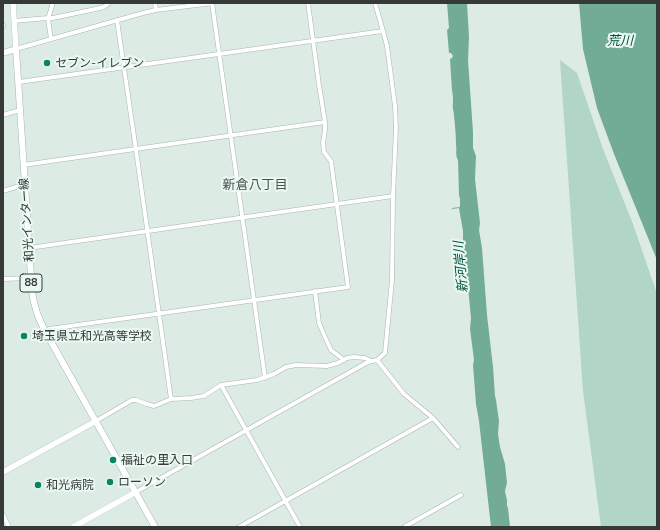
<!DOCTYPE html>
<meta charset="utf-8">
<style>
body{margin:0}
#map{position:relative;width:660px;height:530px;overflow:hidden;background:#ddebe5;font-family:Mulish,sans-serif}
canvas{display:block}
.frame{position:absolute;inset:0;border:4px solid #353a38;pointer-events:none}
</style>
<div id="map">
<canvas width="660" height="530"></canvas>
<div class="frame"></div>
</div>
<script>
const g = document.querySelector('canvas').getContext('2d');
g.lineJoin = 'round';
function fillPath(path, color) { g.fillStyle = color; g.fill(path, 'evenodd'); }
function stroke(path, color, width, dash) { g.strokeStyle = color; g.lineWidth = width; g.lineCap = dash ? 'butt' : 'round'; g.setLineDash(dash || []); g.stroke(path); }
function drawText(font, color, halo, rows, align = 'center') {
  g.font = font + ' Mulish,"Noto Sans JP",sans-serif'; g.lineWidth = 4; g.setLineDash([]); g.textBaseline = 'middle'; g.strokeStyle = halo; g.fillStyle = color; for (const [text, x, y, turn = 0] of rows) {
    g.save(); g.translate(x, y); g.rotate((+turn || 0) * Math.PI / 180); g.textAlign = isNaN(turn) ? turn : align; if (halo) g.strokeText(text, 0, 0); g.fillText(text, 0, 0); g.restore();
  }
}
fillPath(new Path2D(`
 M560 60 577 73 603 149 633 224 657 294V527H601L583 391Z`), '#b1d5c6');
fillPath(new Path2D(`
 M447 3H467L469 37 468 60 473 132V148L476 156 475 179 480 223 479 230 482 248 487 315 493 367 495 396 496 400 499 421 498 434 500 447 505 464 507 483 505 491 506 496 507 500V506L508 508 510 527H491L479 421 476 404 473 365 474 360 470 329 471 318 466 267 463 254V231L460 214 459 208 452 209V208L460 207V199L459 195 458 160C455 156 457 150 456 145 456 135 455 125 454 116 454 112 452 107 453 103 453 99 453 94 452 91L450 59 452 58 453 56 451 53H449L447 30 449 28Z
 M579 3H656L657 12V260L614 154 597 108 583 49Z`), '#73ac96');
const street = new Path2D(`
 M155 3 156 10
 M212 3 254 300 265 378
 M48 19 91 10 104 7 109 3
 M117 20 136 150 171 399
 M14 21 48 18
 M3 26V25
 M51 39 48 19 52 6V3
 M16 49 143 13 156 10 213 3
 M19 82 383 31
 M3 115 20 110
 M23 165 325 122
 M3 191 16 187 25 185
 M29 248 393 196
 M3 279 31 278
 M315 291 319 323 325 337 331 350 344 360
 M45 331 49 329 348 287 331 161 324 152 323 143 325 130V122L319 85 308 3
 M377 360 404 394 433 418 458 447
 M221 385 300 527
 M96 421 132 400H136L147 404 154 406 159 404 171 399 191 398 204 396 221 385 257 380 274 374 286 367 296 365 327 366 338 363 347 358 354 357 365 358 371 361
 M136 492 368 362 377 360 385 353 392 280 393 196 396 128 395 106 387 46 383 31 375 3
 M3 515 9 527
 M239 527 433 418
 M404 527 461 495`);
const secondary = new Path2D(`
 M13 3 16 49
 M3 472 96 421
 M73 527 136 492`);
const primary = new Path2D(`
 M3 53 16 49 32 291C34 307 38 317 45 331L155 527`);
stroke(street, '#a7b5af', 5);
stroke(secondary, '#a7b5af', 6);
stroke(primary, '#a7b5af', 7);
stroke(street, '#fff', 4);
stroke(secondary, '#fff', 5.5);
stroke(primary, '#fff', 6);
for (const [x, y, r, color] of [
 [47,63,4,"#088364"],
 [24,336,4,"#088364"],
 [113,460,4,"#088364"],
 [110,482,4,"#088364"],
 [38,485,4,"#088364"]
]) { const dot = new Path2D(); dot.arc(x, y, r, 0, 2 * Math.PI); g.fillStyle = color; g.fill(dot); stroke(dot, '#eaf8f2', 1.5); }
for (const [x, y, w] of [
 [31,283,22]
]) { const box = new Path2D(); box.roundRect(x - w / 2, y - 9, w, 18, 3); g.fillStyle = '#eaf8f2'; g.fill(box); stroke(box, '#353a38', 1); }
drawText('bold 11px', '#353a38', null, [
 ["88",31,283]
]);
drawText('12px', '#353a38', '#eaf8f2', [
 ["セブン-イレブン",55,63],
 ["埼玉県立和光高等学校",32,336],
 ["福祉の里入口",121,460],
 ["ローソン",118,482],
 ["和光病院",46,485]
], 'left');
drawText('12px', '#353a38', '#eaf8f2', [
 ["和光インター線",27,220,-94]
]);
drawText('italic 13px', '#00503b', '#eaf8f2', [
 ["荒川",620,41],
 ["新河岸川",461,267,-95]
]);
drawText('13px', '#48544f', '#eaf8f2', [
 ["新倉八丁目",255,185]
]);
</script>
